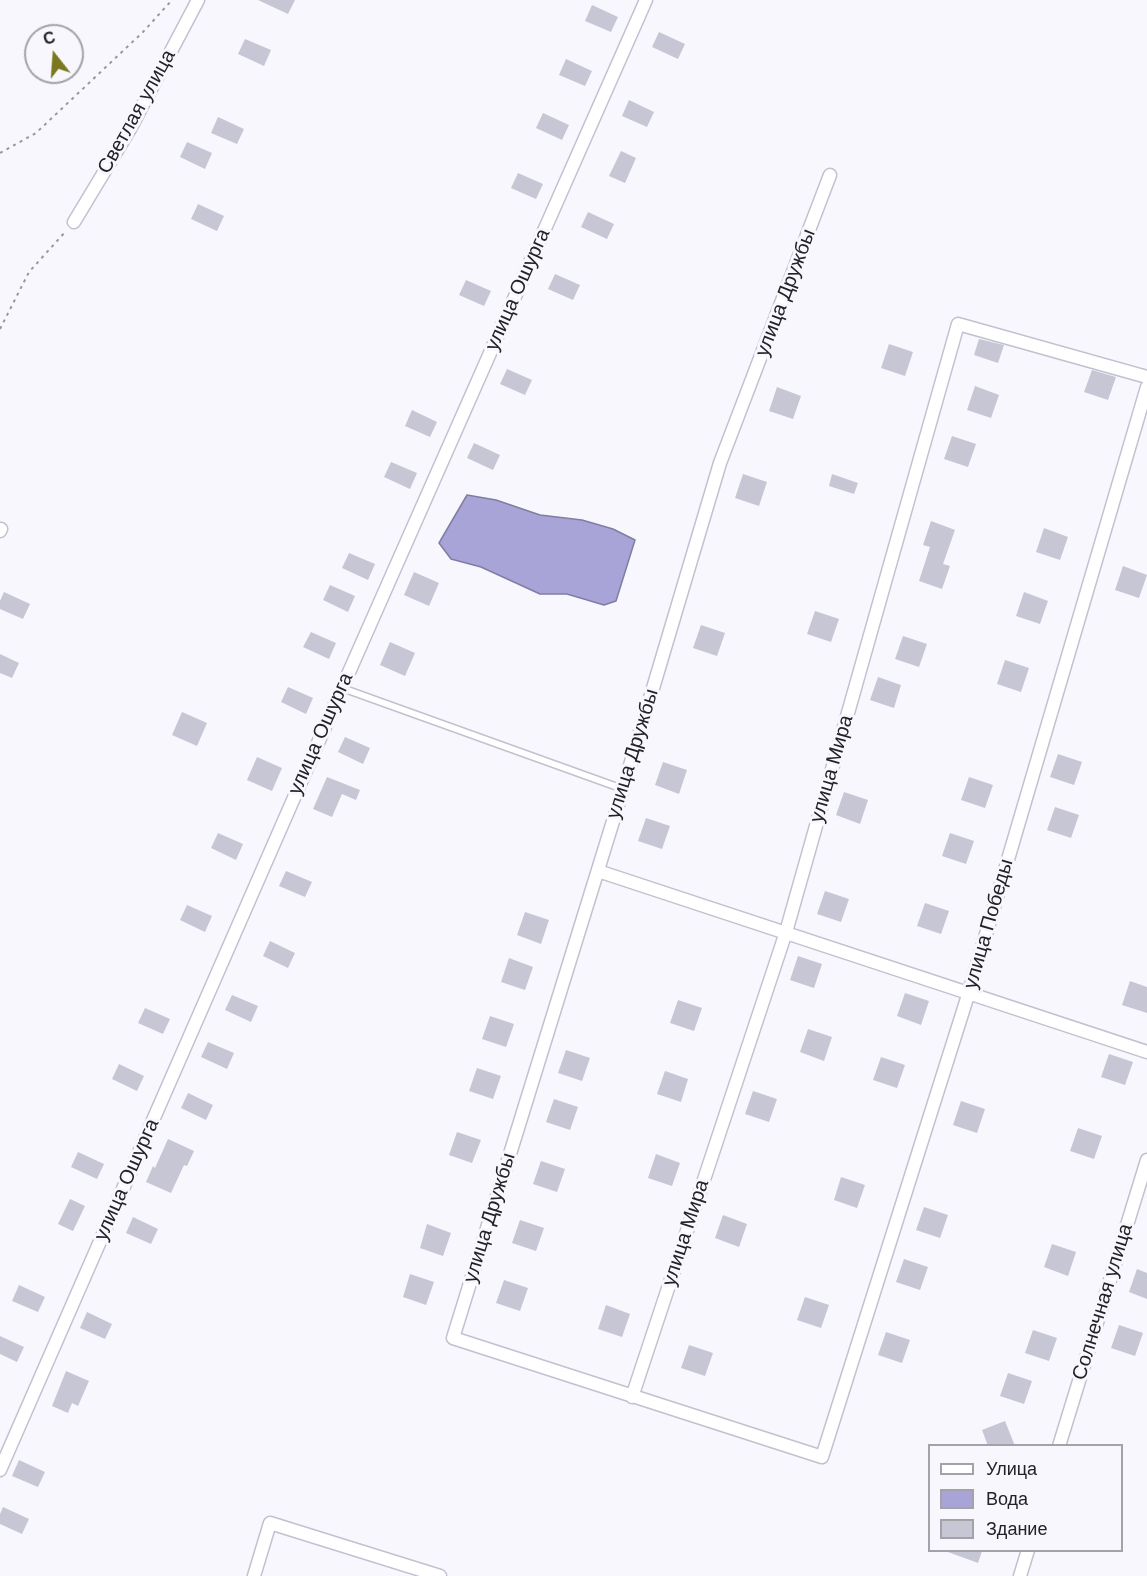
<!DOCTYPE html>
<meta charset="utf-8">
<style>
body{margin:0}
#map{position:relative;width:1147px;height:1576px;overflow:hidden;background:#f8f7fe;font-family:Arial,sans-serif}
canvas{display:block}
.legend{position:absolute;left:928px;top:1444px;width:195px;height:108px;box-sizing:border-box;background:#f8f7fe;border:2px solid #a2a2a8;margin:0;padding:8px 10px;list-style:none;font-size:18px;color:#222227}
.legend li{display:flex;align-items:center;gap:12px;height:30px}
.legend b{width:30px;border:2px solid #a2a2a8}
.north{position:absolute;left:24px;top:24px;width:60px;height:60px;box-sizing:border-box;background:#f8f7fe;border:2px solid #a2a2a8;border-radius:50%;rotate:343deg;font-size:16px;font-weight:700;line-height:24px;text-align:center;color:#222227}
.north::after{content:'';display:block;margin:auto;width:21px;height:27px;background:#7a7920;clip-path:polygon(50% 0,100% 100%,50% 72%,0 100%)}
</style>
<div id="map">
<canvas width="1147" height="1576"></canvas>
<ul class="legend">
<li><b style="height:8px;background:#fff"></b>Улица</li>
<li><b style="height:16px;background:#a8a4d8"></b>Вода</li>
<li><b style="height:16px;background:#c7c6d5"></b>Здание</li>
</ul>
<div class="north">С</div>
</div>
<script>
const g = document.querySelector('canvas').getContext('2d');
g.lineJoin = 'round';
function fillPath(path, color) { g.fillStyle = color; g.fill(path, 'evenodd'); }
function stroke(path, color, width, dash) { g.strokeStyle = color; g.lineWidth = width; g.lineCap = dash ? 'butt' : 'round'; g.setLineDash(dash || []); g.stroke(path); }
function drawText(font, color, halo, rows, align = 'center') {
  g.font = font + ' Arial,sans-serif'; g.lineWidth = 6; g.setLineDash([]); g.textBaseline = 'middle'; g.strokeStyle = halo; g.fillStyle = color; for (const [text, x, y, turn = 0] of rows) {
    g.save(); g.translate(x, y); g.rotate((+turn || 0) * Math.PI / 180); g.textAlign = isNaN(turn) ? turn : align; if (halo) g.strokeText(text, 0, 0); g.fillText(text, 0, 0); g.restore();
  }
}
const water = new Path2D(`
 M467 495 496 500 540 515 582 520 613 529 635 540 616 601 604 605 567 594H540L481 567 451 559 439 543Z`);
fillPath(water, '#a8a4d8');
stroke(water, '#807da3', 1.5);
fillPath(new Path2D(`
 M258 0H295L288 14Z
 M592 5 618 17 611 32 585 21Z
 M659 32 685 44 678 59 652 47Z
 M245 39 271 50 264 66 238 54Z
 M566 59 592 71 585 86 559 75Z
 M629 100 654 112 647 127 622 116Z
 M543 113 569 125 562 140 536 128Z
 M218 117 244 129 237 144 211 133Z
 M187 142 212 153 205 169 180 157Z
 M621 151 636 158 625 183 609 176Z
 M518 173 543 184 536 199 511 188Z
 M198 204 224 216 217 231 191 219Z
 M588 212 614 224 607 239 581 227Z
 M555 274 580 285 573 300 548 289Z
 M466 280 491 291 484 306 459 295Z
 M979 339 1004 345 998 363 974 355Z
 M889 344 913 352 905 376 881 368Z
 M507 369 532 380 525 395 500 384Z
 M1092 370 1116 377 1108 400 1084 392Z
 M975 386 999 395 991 418 967 410Z
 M777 387 801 396 793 419 769 411Z
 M412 410 437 422 430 437 405 426Z
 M952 436 976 444 968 467 944 459Z
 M474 443 500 455 493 470 467 458Z
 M391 462 417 473 410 489 384 477Z
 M743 474 767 482 759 506 735 498Z
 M832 474 858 483 854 494 829 486Z
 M931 521 955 530 943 564 950 566 942 589 919 581 930 547 923 545Z
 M1044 528 1068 537 1060 560 1036 552Z
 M349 553 375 564 368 580 342 568Z
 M1123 566 1147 575 1139 598 1115 590Z
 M414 572 439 583 429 606 404 595Z
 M330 585 355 596 348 612 323 600Z
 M4 592 30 604 23 619 0 609V601Z
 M1024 592 1048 601 1040 624 1016 616Z
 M815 611 839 619 831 642 807 634Z
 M701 625 725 633 717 656 693 648Z
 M311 632 336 643 329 659 303 647Z
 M903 636 927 644 919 667 895 659Z
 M390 642 415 653 405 676 380 665Z
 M0 654 19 663 12 678 0 673Z
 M1005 660 1029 668 1021 692 997 684Z
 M878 677 901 685 894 708 870 700Z
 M288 687 313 698 306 714 281 702Z
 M182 712 207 723 197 746 172 735Z
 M345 737 370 748 363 764 338 752Z
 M1058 754 1082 762 1074 785 1050 777Z
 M257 757 282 768 272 791 247 780Z
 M663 762 687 770 679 794 655 785Z
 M327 777 360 790 356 800 342 794 332 817 313 809Z
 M969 777 993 785 985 808 961 800Z
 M844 792 868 800 860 824 836 815Z
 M1055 807 1079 815 1071 838 1047 830Z
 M646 818 670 826 662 849 638 841Z
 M218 833 243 844 236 860 211 848Z
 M950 833 974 841 966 864 942 856Z
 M286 871 312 882 305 897 279 886Z
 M825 891 849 899 841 922 817 914Z
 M925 903 949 911 941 934 917 926Z
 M187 905 212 916 205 932 180 920Z
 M525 912 549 920 541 944 517 935Z
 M270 941 295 953 288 968 263 956Z
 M798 956 822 964 814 988 790 980Z
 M509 958 533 967 525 990 501 982Z
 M1130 981 1147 987V1013L1122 1005Z
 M905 993 929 1001 921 1025 897 1016Z
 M232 995 258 1006 251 1022 225 1010Z
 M678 1000 702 1008 694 1031 670 1023Z
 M145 1008 170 1019 163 1034 138 1023Z
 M490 1016 514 1024 506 1047 482 1039Z
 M808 1029 832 1037 824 1061 800 1052Z
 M208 1042 234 1053 227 1069 201 1057Z
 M566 1050 590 1058 582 1081 558 1073Z
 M1109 1054 1133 1062 1125 1085 1101 1077Z
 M881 1057 905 1065 897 1088 873 1080Z
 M119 1064 144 1076 137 1091 112 1079Z
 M477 1068 501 1076 493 1099 469 1091Z
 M665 1071 688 1079 681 1102 657 1094Z
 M753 1091 777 1099 769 1122 745 1114Z
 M188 1093 213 1105 206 1120 181 1108Z
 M554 1099 578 1107 570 1130 546 1122Z
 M961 1101 985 1109 977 1133 953 1125Z
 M1078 1128 1102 1136 1094 1159 1070 1151Z
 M457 1132 481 1140 472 1163 449 1155Z
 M168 1139 194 1151 187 1166 184 1165 171 1193 146 1182 153 1166 155 1168Z
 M78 1152 104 1164 97 1179 71 1167Z
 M656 1154 680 1163 672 1186 648 1178Z
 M541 1161 565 1169 557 1192 533 1184Z
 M841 1177 865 1185 857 1208 834 1200Z
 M70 1199 85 1206 73 1231 58 1224Z
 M924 1207 948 1215 940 1238 916 1230Z
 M723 1215 747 1224 739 1247 715 1238Z
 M133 1217 158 1229 151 1244 126 1233Z
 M520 1220 544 1228 536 1251 512 1243Z
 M427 1224 451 1233 443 1256 420 1248Z
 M1052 1244 1076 1252 1068 1276 1044 1267Z
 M904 1259 928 1267 920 1290 896 1282Z
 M1137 1269 1147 1273V1299L1129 1292Z
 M410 1274 434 1282 426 1305 403 1297Z
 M504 1280 528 1288 520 1311 496 1303Z
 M19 1285 45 1297 38 1312 12 1301Z
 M805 1297 829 1305 821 1328 797 1320Z
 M606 1305 630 1314 622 1337 598 1329Z
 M87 1312 112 1324 105 1339 80 1328Z
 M1119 1325 1143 1333 1135 1356 1111 1348Z
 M1033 1330 1057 1338 1049 1361 1025 1353Z
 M886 1332 910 1340 902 1363 878 1355Z
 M0 1336 24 1347 17 1362 0 1354Z
 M689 1345 713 1353 705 1376 681 1368Z
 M66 1371 89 1381 78 1406 72 1403 68 1413 52 1406Z
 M1008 1373 1032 1381 1024 1404 1000 1396Z
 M1005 1421 1015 1446H988L982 1430Z
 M19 1460 45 1472 38 1487 12 1476Z
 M3 1507 29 1519 22 1534 0 1524V1514Z
 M948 1551H982L978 1563 948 1552Z`), '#c7c6d5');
const service = new Path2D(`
 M342 688 623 789`);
const minor = new Path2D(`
 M830 175 720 463 623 789 453 1338 822 1457 969 992 1147 387
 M74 222 130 129 198 0
 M0 531 1 529
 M598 871 1147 1052
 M632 1397 786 932 958 324 1147 377
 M1059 1446 1147 1160
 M0 1470 342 688 646 0
 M254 1576 270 1523 440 1576
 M1020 1576 1028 1550`);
stroke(service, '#c1c1d0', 9);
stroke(minor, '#c1c1d0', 15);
stroke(new Path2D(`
 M0 153 36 133 143 32 172 0
 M0 329 29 272 66 231`), '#99989e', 2, [3, 4.5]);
stroke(service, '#fff', 6);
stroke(minor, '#fff', 12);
drawText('20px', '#222227', '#f8f7fe', [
 ["Светлая улица",137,112,-61],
 ["улица Ошурга",518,290,-66],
 ["улица Дружбы",786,293,-69],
 ["улица Ошурга",321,734,-66],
 ["улица Дружбы",633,754,-73],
 ["улица Мира",832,769,-74],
 ["улица Победы",989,924,-74],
 ["улица Ошурга",127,1180,-66],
 ["улица Дружбы",490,1218,-73],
 ["улица Мира",686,1233,-72],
 ["Солнечная улица",1103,1302,-73]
]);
</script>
